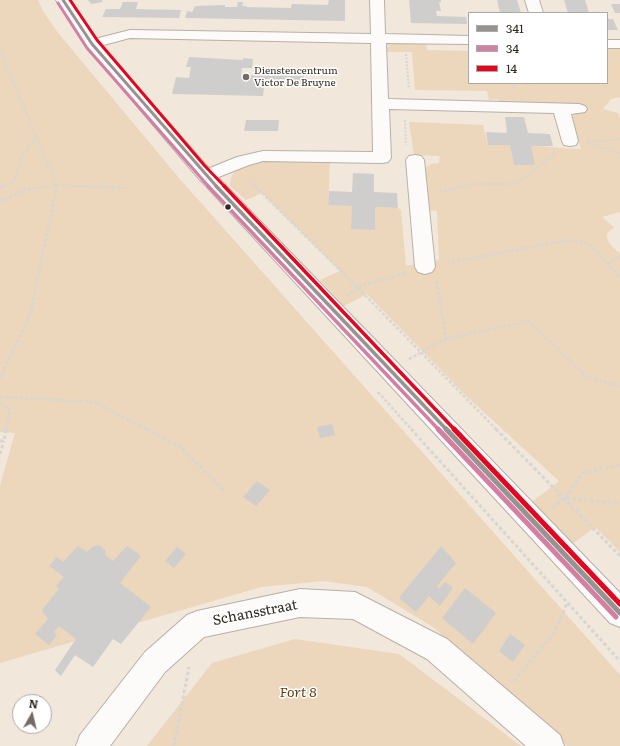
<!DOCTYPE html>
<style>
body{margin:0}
#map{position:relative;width:620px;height:746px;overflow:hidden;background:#f1e7db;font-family:Literata,serif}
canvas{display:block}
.legend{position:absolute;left:468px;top:12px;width:140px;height:72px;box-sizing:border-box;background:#fff;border:1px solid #aca9a6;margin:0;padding:5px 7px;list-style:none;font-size:12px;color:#2f2921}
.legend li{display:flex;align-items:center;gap:8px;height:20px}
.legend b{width:20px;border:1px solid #aca9a6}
.north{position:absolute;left:12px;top:694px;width:40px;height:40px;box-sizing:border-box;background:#fff;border:1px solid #aca9a6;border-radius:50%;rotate:8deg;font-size:11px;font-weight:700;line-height:16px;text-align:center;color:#2f2921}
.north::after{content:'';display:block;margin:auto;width:14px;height:18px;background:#736c62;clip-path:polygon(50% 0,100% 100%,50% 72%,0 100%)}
</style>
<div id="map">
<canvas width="620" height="746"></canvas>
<ul class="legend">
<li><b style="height:5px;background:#979490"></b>341</li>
<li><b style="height:5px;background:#d37fa4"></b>34</li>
<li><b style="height:5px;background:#e40521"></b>14</li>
</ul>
<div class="north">N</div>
</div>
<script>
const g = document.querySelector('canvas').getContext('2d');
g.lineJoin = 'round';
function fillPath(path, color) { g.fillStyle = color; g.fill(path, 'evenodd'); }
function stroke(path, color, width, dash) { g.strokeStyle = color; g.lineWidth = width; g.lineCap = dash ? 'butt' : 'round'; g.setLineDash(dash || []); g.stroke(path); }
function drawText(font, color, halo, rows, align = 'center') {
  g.font = font + ' Literata,serif'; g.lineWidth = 3; g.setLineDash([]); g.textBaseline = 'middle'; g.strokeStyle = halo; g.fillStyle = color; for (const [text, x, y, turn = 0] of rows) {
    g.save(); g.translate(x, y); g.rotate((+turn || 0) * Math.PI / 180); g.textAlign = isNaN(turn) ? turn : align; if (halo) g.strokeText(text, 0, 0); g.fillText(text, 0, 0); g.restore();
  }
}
fillPath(new Path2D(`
 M0 0H38L44 13 59 34 179 178 620 675V746H567L433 627 367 587 323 581 261 587 0 663V485L15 433 0 432Z
 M399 43 426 44 427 50 469 51V83H607V46H620V97L611 99 603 109 618 113 620 118V212L602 217 614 227 607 233C606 243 613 247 620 254V552L595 527 571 545 532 502 559 481 466 396 367 294 344 306 320 280 340 271 262 193 246 200 230 186C230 181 231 175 235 172 254 156 306 162 330 163L328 205 352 206V229L375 230V207L398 208 401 210 406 266 439 260 437 211 427 210 424 169 431 164 439 163 440 156 414 155 409 122 483 125 488 145H510L514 165 531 146C548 146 564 149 581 149L573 123V116L578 112 586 111 583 104 500 102 498 99 489 100 487 91 415 90 412 52H386L387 49 390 45Z
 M295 639 399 654 521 746H147L212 663Z`), '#ecd6bc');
fillPath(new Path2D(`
 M88 0H102L103 2 91 4Z
 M329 0H345V21L185 18 187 11 192 12 195 6 225 5V7H237L238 2H243L242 6H246V7L291 8 292 4 328 5Z
 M409 0H441V2H439L441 11H436L437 16 466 17 467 24 411 23Z
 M497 0H517L521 13H500Z
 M564 0H585L589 13H568Z
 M123 2H138L136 9 181 10 179 18 102 17 106 9H120Z
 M611 4H620V13H615Z
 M607 19H613L618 30H607Z
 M189 57 243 60V58L253 59 252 68H242L241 75 304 76 303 80 265 79 263 96 172 94 176 77 189 78 191 67H186Z
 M505 117H524L528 133 550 134 553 146H531L535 165H514L510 145H488L486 132 507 133Z
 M246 120H279L278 131H244Z
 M353 173 374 174V192L397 193 398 208 375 207V230L351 229 352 206 328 205 329 191 352 192Z
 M332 424 335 435 320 438 317 427Z
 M257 481 270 490 256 506 243 497Z
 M99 545 105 550 106 556 113 561 127 546 141 556 120 583 151 607 121 644 113 639 93 667 75 655 61 676 55 670 76 639 59 626 54 632 57 635 49 645 35 634 48 619 42 610 59 589 56 586 64 577 49 566 57 557 63 562 78 546 87 552 92 547Z
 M441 546 456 563 437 586 439 589 445 582 453 588 440 606 429 596 416 612 399 598Z
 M177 547 186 554 174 568 165 561Z
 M465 588 496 613 473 644 442 618Z
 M510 634 525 645 513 662 499 651Z`), '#cfcecd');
const street = new Path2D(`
 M370 0H384L385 34 469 36V44L386 43 388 99 579 104 585 106 587 109 585 112 571 114 578 141 576 145 570 146 564 145 562 141 554 113 389 109 391 158 388 162 382 163 263 161 249 165 206 182 200 180 197 176 200 172 237 157 263 151 373 152 371 43 130 38 92 48 87 47 85 44 87 41 130 30 371 34Z
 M525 0H539L543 13H529Z
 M607 40H620V48H607Z
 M415 155 421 156 424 160 435 267 432 272 425 274 418 272 415 267 406 160 409 156Z
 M300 589 355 592 447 639 560 735 564 746H526L427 659 353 619 300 617 204 637 165 672 110 746H76L80 735 145 652 187 615 197 611Z`);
const secondary = new Path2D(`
 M56 0H70L97 41 206 165 620 593V627L610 623 194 173 87 47Z`);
stroke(street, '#b8b0a7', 2);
stroke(secondary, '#b8b0a7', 2);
stroke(new Path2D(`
 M0 51 57 185V187
 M406 54 409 89
 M512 83 514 91
 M405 120 406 145
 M588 141H608L620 139
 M588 143 620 153
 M247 178 256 187
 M2 187 14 182 21 158 37 136
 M41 187 57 185 104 187
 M460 187 473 184H516L557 152`), '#d8d6d2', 2, [2, 1.5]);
stroke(new Path2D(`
 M82 186 124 188
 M255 186 358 288 497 430
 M0 188 4 186
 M439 192 464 186
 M0 200H4L26 189 48 186
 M447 263 569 240 582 242 591 246 620 278
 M608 265 620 255
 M437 282 446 339
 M346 295 363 285 405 273
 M409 359 446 339 528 321 587 377 620 386
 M0 378 30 315 57 186
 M378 392 412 430
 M0 397 94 402 148 430
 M0 403 10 409 6 430`), '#d8d6d2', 2.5, [3, 2]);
stroke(new Path2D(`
 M146 429 179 446 225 491
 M411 429 620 661
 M496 429 620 556
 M0 441H4L6 429
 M0 454 4 441
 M565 498 582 473 620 465
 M552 508 564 498 620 503
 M514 681 551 637 560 621 567 603
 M174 746 189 667`), '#d8d6d2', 3, [3.5, 2.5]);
fillPath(street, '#fdfbfa');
fillPath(secondary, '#fdfbfa');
stroke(new Path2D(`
 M63 0 92 44 217 187`), '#979490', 3);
stroke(new Path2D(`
 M216 186 447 430`), '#979490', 3.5);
stroke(new Path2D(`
 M446 429 620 613`), '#979490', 5);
stroke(new Path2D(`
 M58 3 87 48 209 187`), '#d37fa4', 3);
stroke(new Path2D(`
 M208 186 439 430`), '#d37fa4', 3.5);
stroke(new Path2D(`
 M438 429 616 617`), '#d37fa4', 5);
stroke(new Path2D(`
 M70 0 97 40 204 165 225 187`), '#e40521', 3);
stroke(new Path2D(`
 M224 186 455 430`), '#e40521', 3.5);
stroke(new Path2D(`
 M454 429 620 604`), '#e40521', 5);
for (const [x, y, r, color] of [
 [246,77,4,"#736c62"],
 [228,207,3.5,"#2f2921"]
]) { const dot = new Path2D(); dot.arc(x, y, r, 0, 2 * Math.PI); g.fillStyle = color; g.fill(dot); stroke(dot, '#fff', 1.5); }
drawText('10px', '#2f2921', '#fff', [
 ["Dienstencentrum",254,71],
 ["Victor De Bruyne",254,83]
], 'left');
drawText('14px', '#2f2921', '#fff', [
 ["Schansstraat",255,613,-11]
]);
drawText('italic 14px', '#614318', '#fff', [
 ["Fort 8",298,693]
]);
</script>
